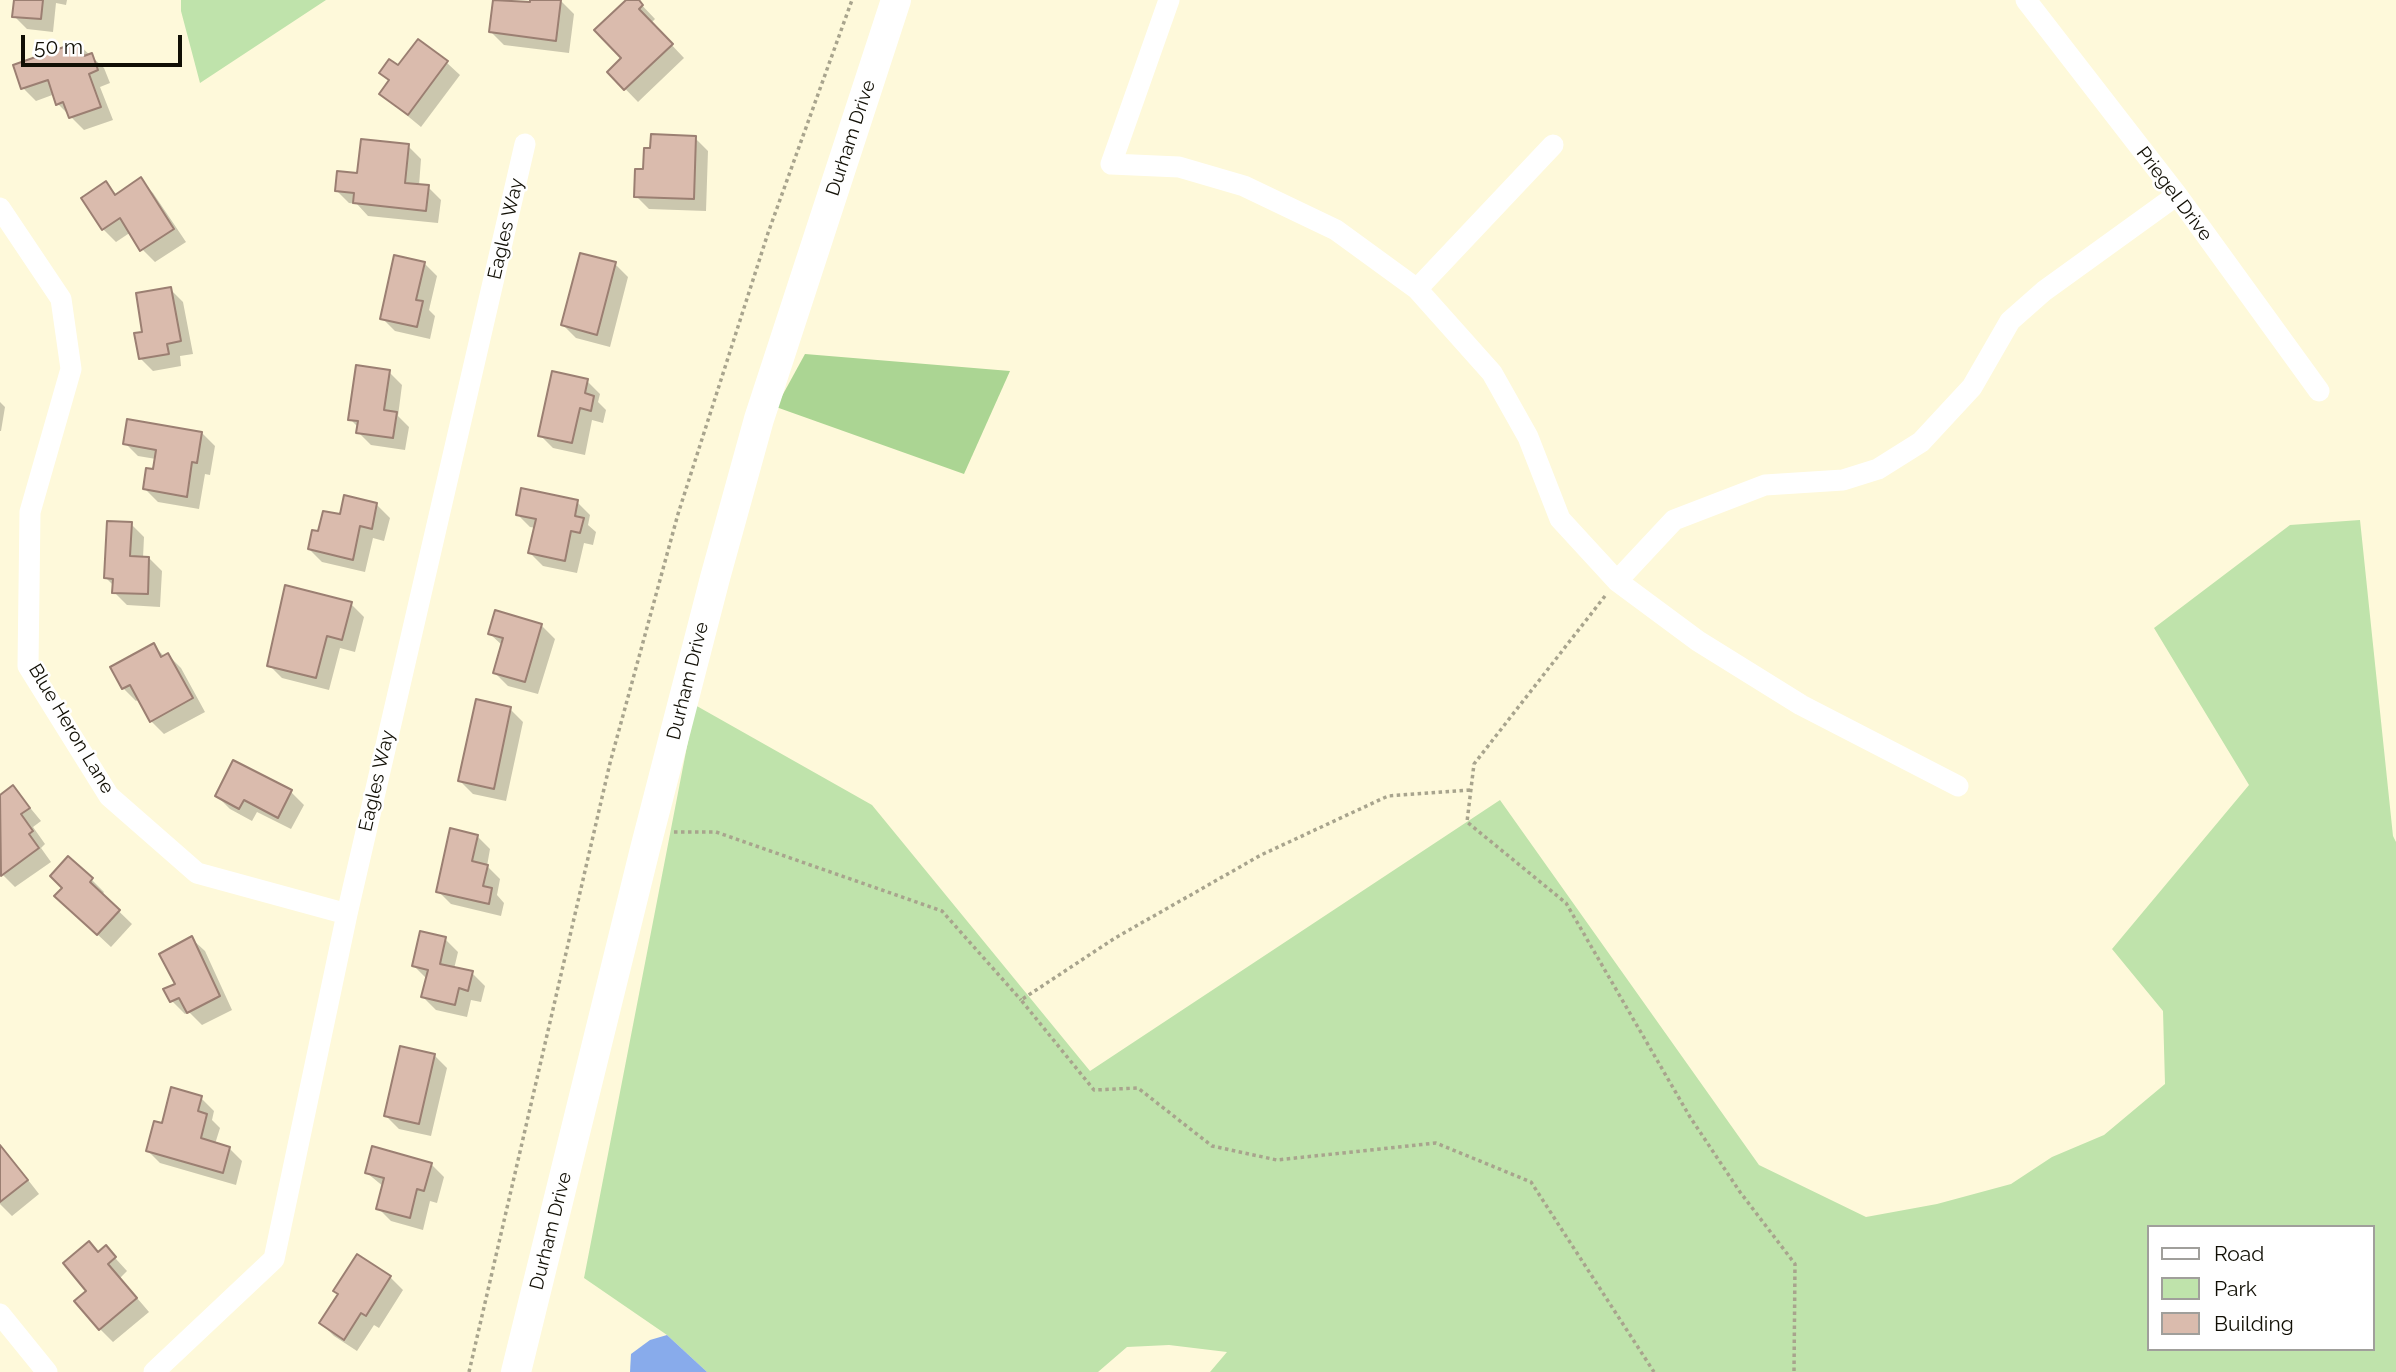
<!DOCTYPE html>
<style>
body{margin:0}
#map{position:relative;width:2396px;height:1372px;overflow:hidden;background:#fef9da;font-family:Raleway,sans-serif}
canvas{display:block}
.legend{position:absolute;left:2147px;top:1225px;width:228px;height:126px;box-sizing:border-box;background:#fff;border:2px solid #a09f9b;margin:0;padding:9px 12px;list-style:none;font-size:21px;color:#110f05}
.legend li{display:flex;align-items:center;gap:14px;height:35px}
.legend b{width:35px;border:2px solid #a09f9b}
.scale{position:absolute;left:21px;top:35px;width:161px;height:32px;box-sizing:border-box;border:4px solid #110f05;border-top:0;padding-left:9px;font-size:21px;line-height:24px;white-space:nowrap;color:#110f05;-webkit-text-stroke:5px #fff;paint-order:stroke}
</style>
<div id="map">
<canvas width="2396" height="1372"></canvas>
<ul class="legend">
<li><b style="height:9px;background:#fff"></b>Road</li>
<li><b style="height:19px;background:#bfe3ab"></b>Park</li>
<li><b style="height:19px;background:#dabbad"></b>Building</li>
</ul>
<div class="scale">50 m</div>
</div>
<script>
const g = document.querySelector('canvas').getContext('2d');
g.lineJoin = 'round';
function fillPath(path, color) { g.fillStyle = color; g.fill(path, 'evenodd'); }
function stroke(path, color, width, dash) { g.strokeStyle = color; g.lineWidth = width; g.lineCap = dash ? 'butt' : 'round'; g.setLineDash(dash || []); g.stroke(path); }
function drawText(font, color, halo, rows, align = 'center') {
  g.font = font + ' Raleway,sans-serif'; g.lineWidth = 5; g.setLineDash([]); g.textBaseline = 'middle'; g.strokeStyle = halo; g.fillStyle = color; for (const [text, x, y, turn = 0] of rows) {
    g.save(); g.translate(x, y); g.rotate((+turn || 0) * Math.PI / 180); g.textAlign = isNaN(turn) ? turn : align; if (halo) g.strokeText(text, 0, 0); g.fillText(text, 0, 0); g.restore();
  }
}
fillPath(new Path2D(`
 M181 0H326L200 83 181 11Z
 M2360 520 2393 836 2396 842V1372H1210L1227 1352 1169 1345 1127 1347 1098 1372H707L667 1335 584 1278 695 705 872 805 1090 1071 1500 800 1759 1165 1866 1217 1937 1204 2011 1184 2052 1157 2104 1135 2165 1084 2163 1011 2112 949 2249 785 2154 628 2290 525ZM2149 1227H2373V1349H2149Z`), '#bfe3ab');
fillPath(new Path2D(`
 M805 354 1010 371 964 474 776 407Z`), '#abd593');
fillPath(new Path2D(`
 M667 1335 706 1371 707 1372H630L631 1354 650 1340Z`), '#88abeb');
fillPath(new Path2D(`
 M16 0H67L66 5 56 3 53 32 27 29 14 16Z
 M495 0 531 4 532 0 561 1 574 14 569 53 504 45 491 32Z
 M628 0H637L655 19 651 23 684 58 638 102 609 72 623 58Z
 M78 44 104 68 110 83 100 87 113 120 84 130 58 104 55 94 36 101 23 88Z
 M447 63 460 75 421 127 381 94 398 68Z
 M695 138 708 151 706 211 649 209 636 196 645 171Z
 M408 146 421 159 419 186 428 187 441 200 438 223 368 216 357 204 349 203 336 190Z
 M140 180 153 193 186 242 155 262 142 249 131 232 116 242 103 229 106 183 117 195Z
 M424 263 437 276 429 310 435 316 430 339 395 331 382 318Z
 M615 264 628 277 610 347 576 338 563 325Z
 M170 289 183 302 193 354 180 356 181 366 153 371 140 358 144 333Z
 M389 372 402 385 398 416 409 427 405 450 371 445 358 432 359 428 350 419Z
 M587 381 600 394 598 402 606 410 603 423 592 420 585 455 553 448 540 435Z
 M0 402 5 407 1 431H0Z
 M202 433 215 446 210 475 205 474 199 509 158 502 145 489 154 471 156 459 138 456 125 443Z
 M577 502 590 515 588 525 596 532 593 545 584 543 577 573 543 566 530 553 536 528 530 527 517 514Z
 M377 505 390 518 384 541 373 538 365 572 322 562 309 549 320 534 341 517Z
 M131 524 144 537 143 558H149L162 571 160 607 127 605 114 592V586L106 578Z
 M351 604 364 617 355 652 340 648 329 690 282 678 269 665Z
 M496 612 542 626 555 639 538 694 508 686 495 673 503 646 490 634Z
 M153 645 165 657 168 655 181 668 205 712 164 734 151 721 139 699 136 701 123 688Z
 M510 709 523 722 506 801 473 794 460 781Z
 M13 787 41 821 33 827 45 844 41 848 51 862 15 887 0 872V797Z
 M291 792 304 805 291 829 257 812 252 821 230 809 217 796Z
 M477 836 490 849 487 866 500 879 497 895 504 903 501 916 451 904 438 891Z
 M92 880 104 892 102 895 132 924 111 947 70 909Z
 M192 939 205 951 232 1010 202 1025 189 1012 185 1014 172 1001 166 990 177 984Z
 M445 939 458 952 454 969 472 973 485 986 481 1002 471 1000 467 1017 436 1010 423 997 427 979 414 966Z
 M434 1055 447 1068 431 1136 399 1129 386 1116Z
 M201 1098 214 1111 212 1120 220 1128 215 1144 229 1148 242 1161 236 1185 160 1163 147 1150 163 1125Z
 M0 1144 39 1194 12 1216 0 1204Z
 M431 1164 444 1177 437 1203 430 1201 423 1230 391 1221 378 1208 384 1187 367 1173Z
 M106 1248 127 1271 120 1278 149 1312 113 1342 100 1329 89 1291 98 1253Z
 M390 1277 403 1290 379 1328 374 1325 357 1351 334 1336 321 1323Z`), '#0003');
const building = new Path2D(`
 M14 0H43L41 19 12 17Z
 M493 0 530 2V0H561L556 41 489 32Z
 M626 0H639L643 5 639 9 673 44 624 90 607 72 621 58 594 30Z
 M418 39 448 61 408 115 379 94 389 80 379 73 389 59 398 65Z
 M78 42 84 56 92 53 98 70 89 74 101 107 69 118 63 102 56 105 48 80 21 89 13 65Z
 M651 134 696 136 694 199 634 197 635 169H643L644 148H650Z
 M361 139 409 144 405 183 429 185 426 211 353 203 354 193 335 191 337 171 357 173Z
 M141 177 174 229 140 251 120 218 102 230 81 198 106 181 115 195Z
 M580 253 616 262 597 335 561 325Z
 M394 255 425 262 416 300 423 301 417 327 380 319Z
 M171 287 181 341 167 344 169 354 139 359 134 333 142 332 136 293Z
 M356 365 390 370 384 410 397 412 393 438 356 433 358 421 348 420Z
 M552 371 588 379 585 393 594 396 591 411 580 408 572 443 538 436Z
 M127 419 202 432 197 463 192 462 187 497 143 489 146 468 153 469 156 450 123 444Z
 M521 488 578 500 575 516 584 518 580 533 571 531 565 561 528 553 536 519 516 515Z
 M344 495 377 503 372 529 360 526 353 560 308 549 312 530 318 531 323 511 340 514Z
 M107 521 132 522 130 556 149 557 148 594 112 593 113 579 104 578Z
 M285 585 352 602 342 640 327 636 316 678 267 666Z
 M495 610 542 624 525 682 493 673 503 638 488 634Z
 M154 643 161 657 168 653 193 698 150 722 130 685 122 689 110 667Z
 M476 699 511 707 494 789 458 781Z
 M233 760 292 790 278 818 244 800 239 809 215 796Z
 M13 785 30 808 21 814 33 831 29 834 39 848 1 876 0 795Z
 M450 828 478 835 472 861 488 865 483 886 492 888 489 904 436 892Z
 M68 856 93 878 90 882 120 910 97 935 54 896 62 888 50 876Z
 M420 931 446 937 440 964 473 971 468 991 459 988 455 1005 421 997 428 970 412 966Z
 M192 936 220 996 187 1013 179 998 170 1002 163 989 175 984 159 954Z
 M400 1046 435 1054 419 1124 384 1116Z
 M171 1087 202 1096 198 1111 207 1114 201 1138 230 1147 223 1173 146 1151 154 1121 162 1123Z
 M0 1145 28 1180 0 1202Z
 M372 1146 432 1163 424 1191 417 1189 410 1218 376 1209 384 1178 365 1173Z
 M89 1241 98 1252 106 1245 116 1257 108 1264 137 1298 99 1330 74 1301 86 1291 63 1263Z
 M357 1254 391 1276 366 1316 361 1313 344 1340 319 1323 338 1294 333 1291Z`);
fillPath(building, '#dabbad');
stroke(building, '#9b7f72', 2);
stroke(new Path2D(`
 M1605 596 1474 764 1467 822 1566 903 1690 1117 1740 1192 1795 1264 1794 1372
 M1470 790 1388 796 1261 855 1115 938 1021 1000 1094 1090 1138 1088 1212 1146 1277 1160 1436 1143 1531 1182 1654 1372
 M674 832H716L942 911 1021 1000
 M469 1372 610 763 678 514 768 233 852 0`), '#a8a48d', 3.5, [3.5, 3.5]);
stroke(new Path2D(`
 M1169 0 1111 164 1179 167 1244 186 1336 230 1417 289 1492 373 1528 437 1560 519 1617 581 1698 641 1801 705 1958 786
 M2026 0 2177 195 2319 391
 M0 208 61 299 71 369 30 512 28 666 109 796 197 873 347 914
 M1417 289 1553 145
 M1617 581 1674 520 1765 485 1843 480 1878 469 1921 442 1972 387 2010 321 2044 291 2177 195
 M0 1314 47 1372
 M154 1372 274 1259 347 914 525 144`), '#fff', 21);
stroke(new Path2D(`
 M516 1372 645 849 715 578 759 419 896 0`), '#fff', 30);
drawText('19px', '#110f05', '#fff', [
 ["Durham Drive",851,138,-72],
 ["Priegel Drive",2174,194,53],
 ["Eagles Way",506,229,-77],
 ["Durham Drive",688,681,-76],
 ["Blue Heron Lane",71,729,59],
 ["Eagles Way",377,781,-77],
 ["Durham Drive",551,1231,-76]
]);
</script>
